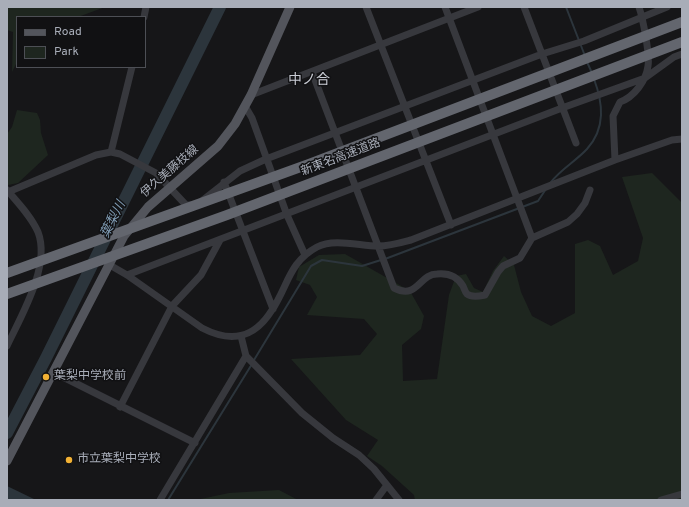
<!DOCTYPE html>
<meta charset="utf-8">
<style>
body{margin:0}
#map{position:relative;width:689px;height:507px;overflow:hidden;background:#161618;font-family:Overpass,sans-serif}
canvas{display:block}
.frame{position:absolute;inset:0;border:8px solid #a8adb8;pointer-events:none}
.legend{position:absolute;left:16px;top:16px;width:130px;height:52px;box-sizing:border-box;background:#111113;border:1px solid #4d4f55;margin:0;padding:5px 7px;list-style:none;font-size:12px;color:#a8adb8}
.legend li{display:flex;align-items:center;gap:8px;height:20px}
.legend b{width:20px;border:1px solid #4d4f55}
</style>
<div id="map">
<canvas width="689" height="507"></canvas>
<div class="frame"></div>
<ul class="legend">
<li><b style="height:5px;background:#53555c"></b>Road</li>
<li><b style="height:11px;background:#1e261f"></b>Park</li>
</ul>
</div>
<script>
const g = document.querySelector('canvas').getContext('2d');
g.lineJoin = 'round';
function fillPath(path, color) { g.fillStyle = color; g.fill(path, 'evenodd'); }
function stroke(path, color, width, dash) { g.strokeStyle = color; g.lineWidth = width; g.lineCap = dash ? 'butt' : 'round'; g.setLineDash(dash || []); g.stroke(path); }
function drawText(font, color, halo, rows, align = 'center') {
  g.font = font + ' Overpass,"Noto Sans JP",sans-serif'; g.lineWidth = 3; g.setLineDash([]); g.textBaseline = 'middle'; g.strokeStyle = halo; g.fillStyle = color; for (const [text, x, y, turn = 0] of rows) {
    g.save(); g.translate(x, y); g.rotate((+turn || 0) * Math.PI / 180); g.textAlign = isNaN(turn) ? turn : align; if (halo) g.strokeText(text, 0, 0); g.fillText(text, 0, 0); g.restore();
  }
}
fillPath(new Path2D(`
 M7 7H105L78 17H17V62L12 72 13 32 7 30Z
 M17 110 37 113 40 120 41 133 48 155 18 183 8 185 7 134 12 127Z
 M652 173 682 203V500H415L414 495 382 466 367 456 378 440 346 420 291 359 360 355 377 334 364 319 307 315 317 297 310 285 296 280 299 267 319 255 345 254 410 291 424 316 421 329 402 345 403 381 437 379 449 295 456 276 466 274 474 288 483 292 493 271 504 256 514 265 521 292 532 316 551 326 575 313V244L588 240 600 246 613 275 638 261 643 238 622 177Z
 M279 490 298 500H196L229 493Z`), '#1e261f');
fillPath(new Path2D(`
 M7 486 36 500H7Z`), '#2c353c');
stroke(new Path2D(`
 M566 7 585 56
 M587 62 592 73
 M551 182C561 169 576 161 587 149 606 128 603 103 594 79
 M385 259 538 201 546 189
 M254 360 311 266 322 260 362 266 381 260
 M168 500 252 364`), '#2c353c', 2);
stroke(new Path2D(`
 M7 433 46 358 220 7`), '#2c353c', 12);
stroke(new Path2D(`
 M366 7 451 225
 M445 7 532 238
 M524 7 576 143
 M144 17 146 7
 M312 72 394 288C418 300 419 274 437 274 447 273 457 276 463 286 464 288 465 292 467 294 472 298 480 296 485 295L498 272 503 266 520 258 532 238 568 222 577 214 585 203 590 190
 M251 95 478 7
 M245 106 252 118 287 215 305 255
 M111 152 132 67
 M615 160 613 116 620 102C634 97 646 81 648 66 650 55 643 19 639 7
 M224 182 273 309
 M7 190C18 203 31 216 38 232 51 266 21 316 7 346
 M8 192 96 155 111 152 120 154 156 173 186 205H193
 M203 200 240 171 266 159 542 54 584 41 667 7
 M108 264 127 275 202 328C231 343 254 339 272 310 288 286 289 262 317 247 334 238 360 246 378 246 390 246 400 243 411 240L615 160 672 140 682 139
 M127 275 562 108 645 78 674 57 682 54
 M241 336 246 356 302 413 333 438 359 455 374 469 399 500
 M53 372 195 443
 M120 407 172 306 201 275 220 240
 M160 500 246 356
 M376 500 387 485
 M661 500 682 494`), '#37383d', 7);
stroke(new Path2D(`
 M7 461 124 236 148 207 218 146 235 124 251 95 290 7`), '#53555c', 9);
stroke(new Path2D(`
 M7 273 309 164 682 22
 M7 294 227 215 682 42`), '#63666e', 10);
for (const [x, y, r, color] of [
 [46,377,4,"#f2b134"],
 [69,460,4,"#f2b134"]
]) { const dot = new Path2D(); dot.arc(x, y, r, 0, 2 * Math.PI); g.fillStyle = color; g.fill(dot); stroke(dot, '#111113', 1.5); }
drawText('12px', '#a8adb8', '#111113', [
 ["新東名高速道路",341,158,-21],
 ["伊久美藤枝線",170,172,-41]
]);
drawText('12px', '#a8adb8', '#111113', [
 ["葉梨中学校前",54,377],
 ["市立葉梨中学校",77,460]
], 'left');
drawText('italic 13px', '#7f9bb3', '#111113', [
 ["葉梨川",114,220,-63]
]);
drawText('14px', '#c9ccd4', '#111113', [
 ["中ノ合",309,81]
]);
</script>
